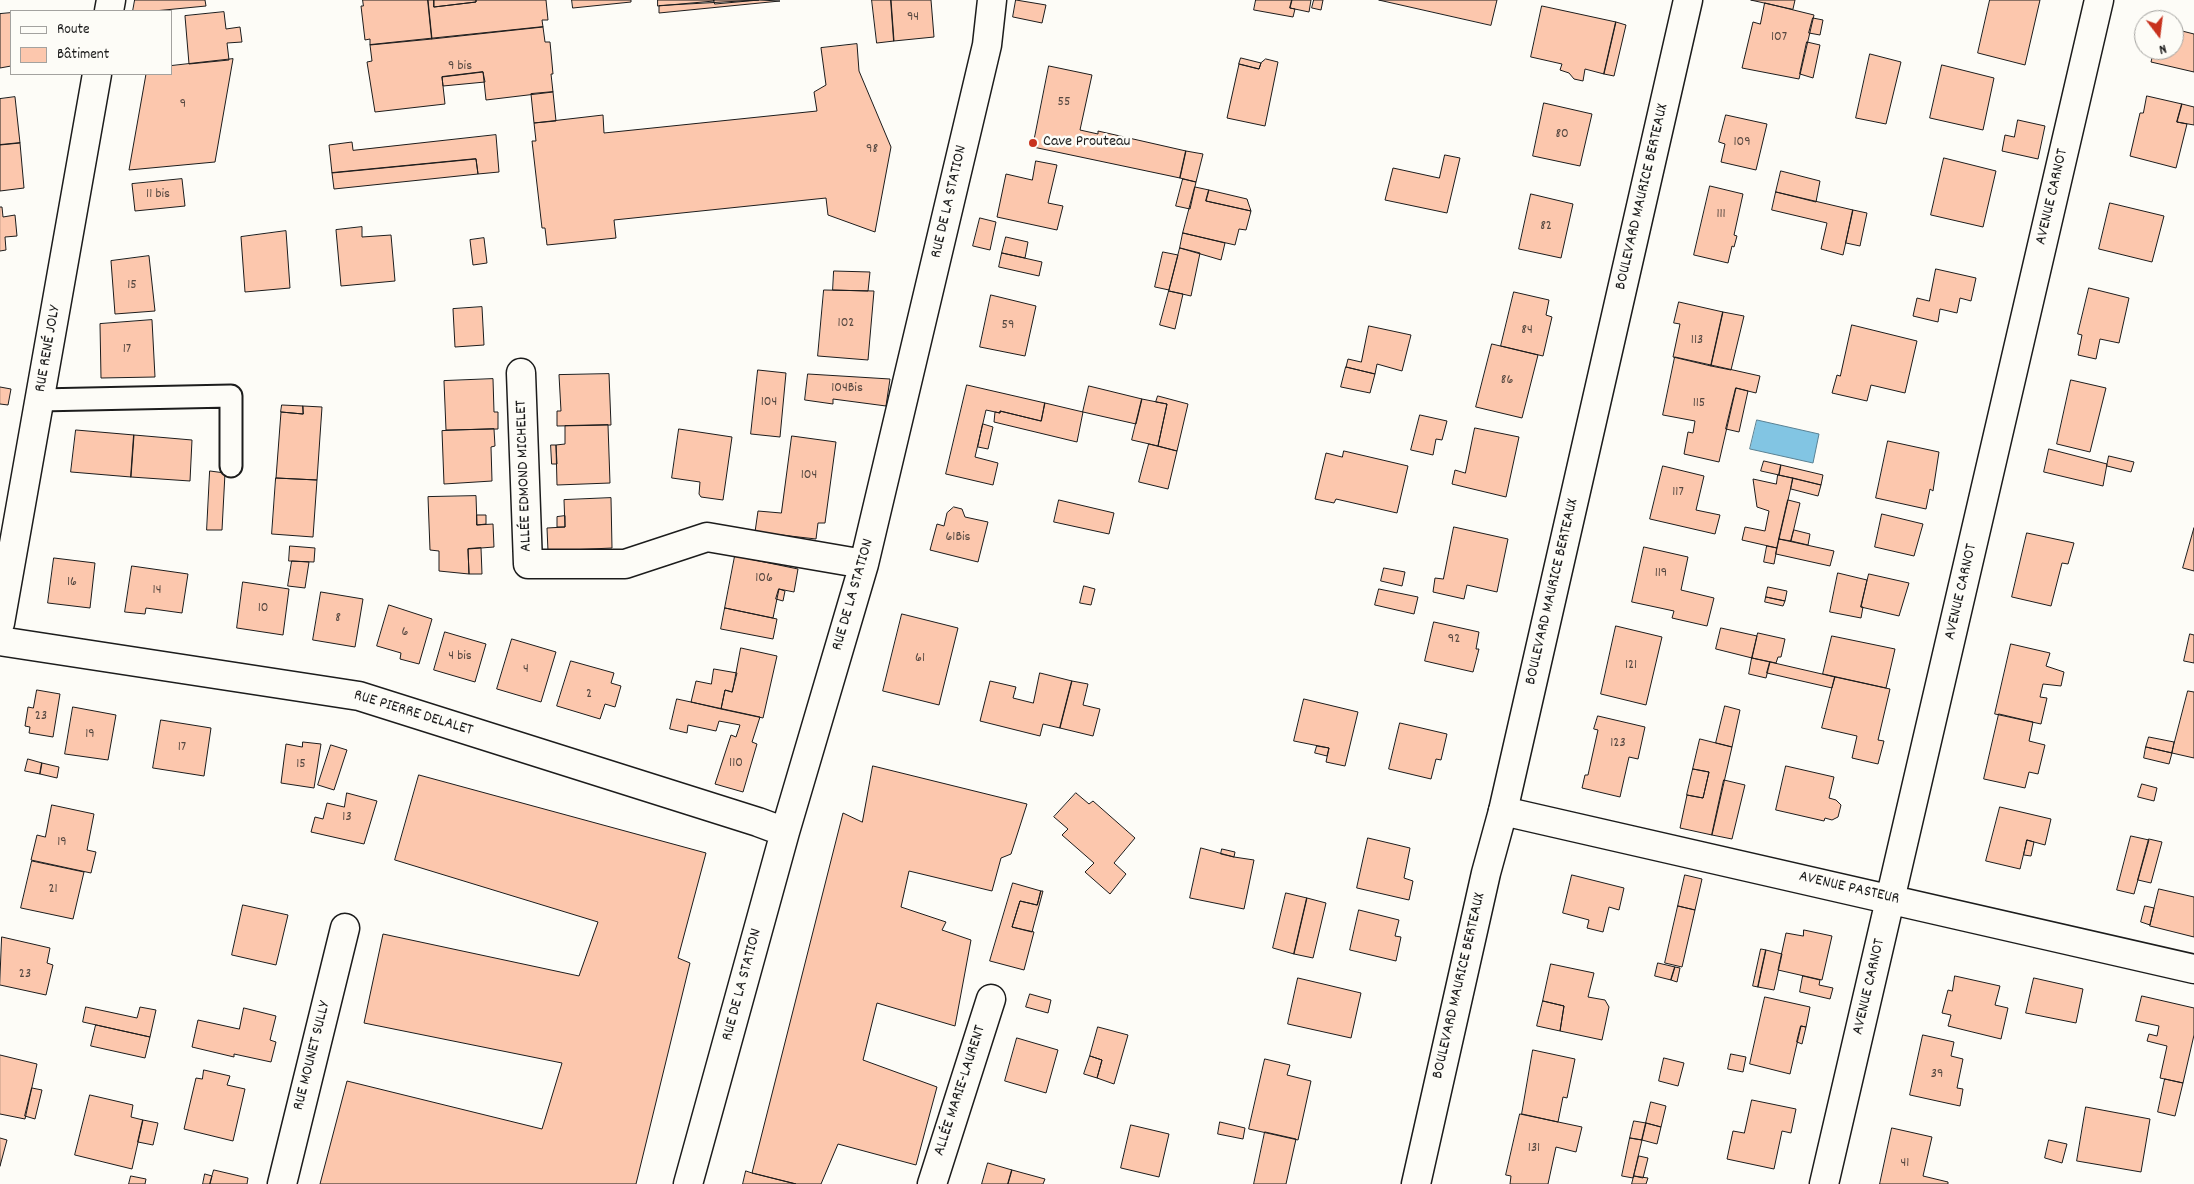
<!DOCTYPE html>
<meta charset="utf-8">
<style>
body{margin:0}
#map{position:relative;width:2194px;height:1184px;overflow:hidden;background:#fdfcf7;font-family:Dekko,sans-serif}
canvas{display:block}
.legend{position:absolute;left:10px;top:10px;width:162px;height:65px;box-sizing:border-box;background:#fdfcf7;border:1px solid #a3a29f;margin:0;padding:6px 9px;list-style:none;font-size:15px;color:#1c1c1c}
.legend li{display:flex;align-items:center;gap:10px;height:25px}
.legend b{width:25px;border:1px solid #a3a29f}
.north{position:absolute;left:2134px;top:10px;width:50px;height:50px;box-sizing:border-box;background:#fdfcf7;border:1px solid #a3a29f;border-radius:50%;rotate:165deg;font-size:14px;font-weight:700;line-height:20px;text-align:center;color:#1c1c1c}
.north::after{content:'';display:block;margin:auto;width:18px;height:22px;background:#c8321e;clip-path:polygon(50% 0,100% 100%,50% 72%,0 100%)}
</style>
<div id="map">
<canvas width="2194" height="1184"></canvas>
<ul class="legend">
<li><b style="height:6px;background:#fdfcf7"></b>Route</li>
<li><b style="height:14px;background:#fcc7ad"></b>Bâtiment</li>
</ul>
<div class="north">N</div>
</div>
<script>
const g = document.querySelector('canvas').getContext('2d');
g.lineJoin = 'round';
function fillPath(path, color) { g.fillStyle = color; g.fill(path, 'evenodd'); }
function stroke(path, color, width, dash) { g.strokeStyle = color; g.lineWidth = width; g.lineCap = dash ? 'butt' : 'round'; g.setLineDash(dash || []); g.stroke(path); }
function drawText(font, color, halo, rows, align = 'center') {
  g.font = font + ' Dekko,sans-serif'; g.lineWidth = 5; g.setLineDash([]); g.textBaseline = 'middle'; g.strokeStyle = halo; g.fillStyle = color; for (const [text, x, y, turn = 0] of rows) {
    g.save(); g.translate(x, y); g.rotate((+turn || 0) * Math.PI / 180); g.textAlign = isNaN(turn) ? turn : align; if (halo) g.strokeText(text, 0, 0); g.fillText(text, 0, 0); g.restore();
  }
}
const water = new Path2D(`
 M1757 420 1819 434 1813 463 1750 449Z`);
fillPath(water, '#82c5e3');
stroke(water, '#598193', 1);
const building = new Path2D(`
 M135 0H205L206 6 154 11H133Z
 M363 0H428L432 39 370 45V39L365 40 361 6H363Z
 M428 0H434V7L476 2V0H546L548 20H542L543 27 432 39Z
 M434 0H476V2L434 7Z
 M572 0H631V2L573 8Z
 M658 0H714V1L658 6Z
 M714 0H759L715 4Z
 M759 0 780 1 659 13V6Z
 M872 0H891L894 41 877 43Z
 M891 0H931L934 37 894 41Z
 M1016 0 1046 5 1042 23 1013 17Z
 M1256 0H1292L1290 8 1295 9 1293 17 1254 10Z
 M1292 0H1311L1309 12 1290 8Z
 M1314 0H1323L1321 10 1312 8Z
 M1379 0H1497L1491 25Z
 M1751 0H1795L1793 9Z
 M1990 0H2040L2025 65 1978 53Z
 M1765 3 1814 15 1799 79 1742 68 1753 22 1760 24Z
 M1542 6 1616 22 1604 74 1585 69 1583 81 1574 79 1569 73 1560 70 1562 64 1531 57Z
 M224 12 226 29 240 27 242 42 227 43 229 60 189 64 185 16Z
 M11 13V66L0 68V14Z
 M1813 18 1823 20 1820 35 1809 33Z
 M1616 22 1626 25 1614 76 1604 74Z
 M543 27 545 42H550L553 74H551L553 92 486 100 483 72 442 77 445 104 375 112 367 62 372 61 370 45Z
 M2174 29 2194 34V72L2151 62 2154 50H2174Z
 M1807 42 1820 45 1813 78 1800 74Z
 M857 44 859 71 891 147 875 232 828 215 826 198 614 220 616 238 547 245 545 228H542L532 141H536L534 123 603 115 604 133 817 111 814 92 826 85 821 48Z
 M1870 54 1901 62 1886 124 1856 118Z
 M1241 58 1261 63 1259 69 1239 64Z
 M233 59 215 162 129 170 146 74H171V66Z
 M1266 59 1278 62 1265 126 1227 118 1239 64 1259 69 1261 63Z
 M1942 65 1994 78 1983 130 1930 118Z
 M1049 66 1092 75 1080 130 1098 134V131L1186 151 1180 178 1033 147Z
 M483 72 485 82 443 86 442 77Z
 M553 92 556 121 534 123 531 94Z
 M2147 96 2182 104 2177 122 2187 124 2176 168 2130 156 2140 113H2143Z
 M15 97 20 143 0 145V99Z
 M1544 103 1592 114 1580 166 1533 156Z
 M2182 104 2194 107V125L2177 122Z
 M1726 115 1767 124 1756 170 1721 162 1725 144 1719 142Z
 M2018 120 2045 126 2038 159 2002 151 2005 135 2014 137Z
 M496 135 499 172 478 174 476 159 332 173 329 145 352 142 353 150Z
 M20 143 24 188 0 191V145Z
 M1186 151 1203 154 1196 182 1180 178Z
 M1445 155 1460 158 1447 213 1385 200 1393 168 1439 178Z
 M1944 158 1996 171 1983 227 1931 215Z
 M476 159 478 174 334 189 332 173Z
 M1036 161 1057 165 1048 203 1063 206 1057 230 997 217 1006 174 1032 180Z
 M1781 171 1820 181 1816 202 1776 192Z
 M182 179 185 206 135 211 132 184Z
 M1183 179 1196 182 1190 209 1176 206Z
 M1710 186 1743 194 1734 235 1737 236 1734 247 1732 246 1728 263 1694 255Z
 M1195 187 1209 190 1206 201 1251 211 1246 230 1239 229 1235 245 1183 233Z
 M1209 190 1247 199 1251 211 1206 201Z
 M1776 192 1853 210 1843 255 1821 249 1827 223 1772 210Z
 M1531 194 1573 204 1561 258 1519 249Z
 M2110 203 2164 216 2152 262 2099 249Z
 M0 207H2L3 217 15 215 17 236 5 237 6 250 0 251Z
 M1853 210 1867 213 1860 246 1846 243Z
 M980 218 996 222 990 250 973 246Z
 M362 227V237L391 235 395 281 341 286 336 230Z
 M286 231 290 288 245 292 241 237Z
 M1183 233 1225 243 1221 260 1180 248Z
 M1006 237 1028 242 1025 258 1002 253Z
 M484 238 487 263 473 265 470 240Z
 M1180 248 1200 253 1191 296 1169 291Z
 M1163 252 1178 255 1169 290 1155 287Z
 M1002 253 1042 262 1039 276 999 267Z
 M149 256 155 311 115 314 111 261Z
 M1936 269 1976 278 1971 301 1960 298 1957 313 1940 309 1938 322 1913 316 1917 298 1929 301Z
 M834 271 870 272 868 291 833 290Z
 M2089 288 2129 298 2119 343 2100 339 2096 359 2078 355 2082 335 2078 334Z
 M824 290 874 291 868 360 818 356Z
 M1169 291 1183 294 1175 329 1160 325Z
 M1514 292 1549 300 1546 315 1552 317 1543 356 1501 346Z
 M991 295 1036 306 1025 356 980 347Z
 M1679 302 1723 312 1711 366 1673 357 1680 324 1674 323Z
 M482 307 484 345 455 347 453 309Z
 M1723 312 1744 316 1731 370 1711 366Z
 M152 320 155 377 101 378 100 324Z
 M1852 325 1917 341 1905 393 1871 385 1867 401 1832 393 1837 375 1840 376Z
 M1369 326 1411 335 1402 371 1377 364 1375 374 1346 367 1348 359 1361 362Z
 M1492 344 1538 355 1522 418 1476 407Z
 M1675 357 1760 376 1756 393 1736 388 1719 462 1684 454 1688 432 1693 433 1695 421 1663 415Z
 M1346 367 1375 374 1370 393 1341 387Z
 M758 370 786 373 780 437 751 434Z
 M609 374 611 425 557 426V411H561L559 375Z
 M808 374 890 379 886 406 833 399V404L805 400Z
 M493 379 494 412H498V429L446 430 444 381Z
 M2071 380 2106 388 2090 452 2057 444Z
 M967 385 1045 403 1041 421 1000 411V413L986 410 975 457 998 463 993 485 946 474Z
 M1089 386 1142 399 1136 424 1083 412Z
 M0 387 11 389 8 405 0 404Z
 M1736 388 1748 391 1739 432 1726 429Z
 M1158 396 1188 404 1177 451 1158 446 1167 404 1156 402Z
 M1142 399 1167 404 1158 446 1132 440Z
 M1045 403 1083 412 1077 442 994 422 995 412 1000 413V411L1041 421Z
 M282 405 303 406V414L281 412Z
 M303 406 322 407 317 480 276 478 281 412 303 414Z
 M1420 415 1447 421 1442 440 1436 439 1433 455 1411 450Z
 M983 424 993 427 988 449 978 447Z
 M608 425 610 483 557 485 556 445 565 444V426Z
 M1475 428 1519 437 1506 497 1452 484 1455 470 1465 473Z
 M494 429 495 446 491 447 492 481 444 484 442 431Z
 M679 429 732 437 723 500 701 497 699 494 700 482 672 478Z
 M76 430 134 435 131 477 71 472Z
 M134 435 192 440 190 481 131 477Z
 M792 436 836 442 825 523H818L816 539 755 532 758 511 781 513Z
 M1888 441 1939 452 1933 491 1930 489 1926 509 1876 498Z
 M1149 444 1177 451 1168 489 1139 482Z
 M551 445H556L557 464H552Z
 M2049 449 2107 464 2103 486 2044 472Z
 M1344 451 1408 466 1397 513 1336 499 1334 503 1315 499 1326 453 1342 457Z
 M2109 456 2134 462 2131 472 2107 466Z
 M1764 461 1781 465 1779 475 1761 471Z
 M1781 465 1823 475 1821 485 1779 475Z
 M1663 466 1704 476 1696 510 1720 515 1715 534 1650 519Z
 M210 471 225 473 222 530H207Z
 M1778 475 1793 478 1777 548 1742 540 1745 527 1765 531 1769 511 1757 507 1753 479 1776 484Z
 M276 478 317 480 313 537 272 534Z
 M1793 478 1821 485 1818 496 1791 489Z
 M476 496 477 525 493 524 494 547 468 549 469 574 439 571V551L430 550 428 497Z
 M611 498 612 548 548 551 547 528 565 527 564 500Z
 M1059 500 1114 513 1109 534 1054 522Z
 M1788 500 1800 503 1791 541 1779 539Z
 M954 507 962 509 965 517 988 522 978 562 930 550 937 524 944 526 947 513Z
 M1882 514 1923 524 1914 556 1875 547Z
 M477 515H486V524L477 525Z
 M565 516V527H557V517Z
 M1454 527 1508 539 1497 592 1467 585 1464 599 1433 592 1435 578 1443 579Z
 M2194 528V571L2183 568Z
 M1794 530 1810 534 1808 545 1791 541Z
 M2027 533 2074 543 2068 564 2062 563 2051 606 2012 597Z
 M1779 539 1834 551 1830 566 1776 554Z
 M290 546 315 548 314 562 289 561Z
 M1767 546 1777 548 1774 564 1764 562Z
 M1644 547 1688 557 1681 590 1714 598 1707 626 1672 618 1674 611 1632 602Z
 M481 548 482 574H469L468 549Z
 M735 556 798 569 794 592 779 589 773 618 725 608Z
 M54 558 95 563 90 608 48 603Z
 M292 561 309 562 305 588 288 586Z
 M132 566 188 574 182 613 146 608 145 614 125 612Z
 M1384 568 1405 572 1402 586 1381 581Z
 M1838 573 1867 580 1861 607H1863L1861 618 1830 612Z
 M1869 574 1909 583 1899 616 1861 607Z
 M243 582 289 589 283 635 237 628Z
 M1084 586 1095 589 1091 605 1080 603Z
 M1768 587 1787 591 1785 601 1766 597Z
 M779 589 785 591 783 601 776 599Z
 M1379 589 1418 597 1414 614 1375 605Z
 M321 592 363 599 355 647 313 640Z
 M1766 597 1785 601 1783 606 1765 602Z
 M389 605 432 619 419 664 400 659 401 653 377 646Z
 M725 608 777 619 773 639 721 629Z
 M902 614 958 628 939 705 883 691Z
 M1434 622 1479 632 1476 649H1479L1473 672 1425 661Z
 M1616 626 1662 637 1646 705 1601 694Z
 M1721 628 1757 636 1752 658 1716 649Z
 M445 632 486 644 475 682 434 670Z
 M1758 633 1785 639 1781 657H1778L1776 663 1752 658Z
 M2190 634 2194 635V663L2184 661Z
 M1832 636 1895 649 1886 688 1823 674Z
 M512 639 556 652 541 702 497 689Z
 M2011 644 2050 653 2046 666 2064 672 2061 686 2043 684 2040 697 2047 698 2041 724 1995 714Z
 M741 648 777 656 763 718 721 709 725 690 732 692Z
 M1752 658 1770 662 1766 678 1749 674Z
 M571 661 614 673 611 683 621 686 615 707 605 704 600 719 557 706Z
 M1770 662 1835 677 1832 688 1767 673Z
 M714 669 737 673 732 692 725 690 721 709 691 702 696 681 711 684Z
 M1040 673 1072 681 1060 728 1043 724 1040 736 980 721 990 681 1016 687 1013 698 1033 703Z
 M1835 677 1890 689 1878 740 1884 741 1878 764 1852 758 1857 736 1822 728Z
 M1072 681 1088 684 1083 705 1100 709 1093 736 1060 728Z
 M37 690 60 694 53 737 29 733 30 727 25 726 28 707 33 708Z
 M2188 691 2194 692V758L2172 753Z
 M677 699 760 717 752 742 757 744 743 792 715 784 731 735 736 737 740 725 719 721 716 731 688 725 687 733 670 729Z
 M1304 699 1358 712 1345 766 1326 762 1329 748 1294 741Z
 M1725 706 1740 710 1732 747 1716 743Z
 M73 707 116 715 108 760 65 754Z
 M1999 714 2033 722 2029 741 2045 745 2038 774 2029 772 2025 788 1984 779Z
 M1598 716 1645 727 1638 759 1629 757 1620 797 1582 788 1585 775H1588L1598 730 1594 729Z
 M161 720 211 728 204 776 153 768Z
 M1400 723 1447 734 1441 760 1436 759 1431 779 1389 769Z
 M2149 737 2174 742 2172 753 2146 747Z
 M1700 739 1732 747 1712 835 1680 828 1687 795 1703 798 1709 772 1693 769Z
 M303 742 321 744 314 788 281 783 286 744 302 747Z
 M331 745 347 750 334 790 318 785Z
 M1317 746 1329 748 1327 756 1315 753Z
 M2146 747 2172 753 2169 764 2144 758Z
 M28 759 42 763 40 774 25 771Z
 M42 763 59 767 57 778 40 774Z
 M873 766 1027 804 1011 854 1001 858 992 891 909 871 901 907 946 922 942 930 971 940 955 1026 877 1003 863 1060 937 1087 916 1165 838 1144 821 1184H796L752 1173 843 813 862 822Z
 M1786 766 1834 777 1829 798 1836 800 1841 805 1838 817 1832 820 1825 818 1824 821 1776 810Z
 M1693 769 1709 772 1703 798 1687 795Z
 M419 775 706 853 678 958 690 963 636 1184H320L347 1081 542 1129 562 1063 364 1023 383 934 579 976 598 922 395 860Z
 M1724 780 1745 785 1732 839 1712 835Z
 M2142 784 2157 788 2154 801 2138 797Z
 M347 793 377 801 364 844 311 832 315 817 323 819 327 803 344 807Z
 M1076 793 1089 804 1093 801 1135 838 1114 863 1126 874 1110 894 1085 872 1094 863 1062 835 1068 829 1054 817Z
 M52 805 94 814 87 850 96 852 91 873 31 860 37 835 45 837Z
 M2000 807 2051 819 2045 845 2027 840 2020 869 1986 861Z
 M2131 836 2149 840 2134 894 2117 890Z
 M1368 838 1410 848 1404 878 1413 881 1409 900 1357 888Z
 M2149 839 2162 842 2151 883 2138 880Z
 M2027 840 2034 842 2031 856 2024 855Z
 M1201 848 1234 857 1254 860 1244 909 1190 898Z
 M1222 849 1235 852 1234 857 1221 854Z
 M32 861 84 872 73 919 21 908Z
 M1572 875 1624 888 1619 910 1609 907 1603 932 1587 928 1589 920 1563 913Z
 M1685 875 1702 879 1695 910 1678 906Z
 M1013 883 1041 891 1037 905 1020 901 1012 927 1034 932 1024 970 990 961Z
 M2159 889 2194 897V937L2150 926Z
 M1041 891H1043L1032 932 1012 927 1020 901 1037 905Z
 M1286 893 1307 898 1294 954 1273 948Z
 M1307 898 1326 903 1313 958 1294 954Z
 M243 905 288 915 276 965 232 955Z
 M1678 906 1695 910 1682 967 1665 963Z
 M2145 906 2154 908 2150 925 2141 922Z
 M1359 910 1399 920 1395 936 1401 937 1396 961 1350 950Z
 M1804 930 1832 936 1822 980 1778 970 1786 933 1803 936Z
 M2 937 50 948 47 963 53 965 46 995 0 985Z
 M1761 949 1766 950 1758 987 1753 986Z
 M1766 950 1782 954 1774 990 1758 987Z
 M1658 963 1675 967 1671 980 1655 976Z
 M1551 964 1594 973 1588 997 1605 1000 1609 1007 1602 1040 1560 1031 1564 1006 1543 1001Z
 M1675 967 1680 968 1677 982 1671 980Z
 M1803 976 1820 980 1819 985 1833 988 1830 999 1800 992Z
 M1955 976 2000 986 1995 1005 2008 1008 2001 1039 1948 1026 1951 1015 1942 1013 1948 990 1952 991Z
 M1298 978 1361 993 1351 1038 1288 1024Z
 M2034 978 2083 989 2076 1023 2026 1013Z
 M1030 994 1051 1000 1048 1013 1026 1007Z
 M2142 996 2194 1008V1035L2183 1083 2160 1078 2167 1046 2147 1041 2149 1034 2157 1036 2159 1026 2136 1021Z
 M1765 997 1810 1007 1806 1027 1801 1026 1790 1074 1750 1064Z
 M1543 1001 1564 1006 1560 1031 1537 1026Z
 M86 1007 137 1018 140 1007 156 1010 150 1037 83 1022Z
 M244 1008 276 1016 270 1040 276 1042 271 1062 234 1054V1057L192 1047 198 1020 239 1029Z
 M96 1025 150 1037 145 1058 91 1046Z
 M1801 1026 1806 1027 1802 1044 1797 1042Z
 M1098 1027 1128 1035 1114 1084 1097 1078 1102 1060 1090 1056Z
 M1923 1035 1954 1042 1951 1056 1963 1059 1957 1088 1963 1089 1960 1106 1910 1095Z
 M1017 1038 1058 1050 1046 1093 1005 1081Z
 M1533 1050 1575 1059 1567 1098 1563 1097 1558 1122 1522 1114Z
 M1731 1054 1746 1057 1743 1072 1728 1069Z
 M0 1055 37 1064 25 1119 0 1114Z
 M1090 1056 1102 1060 1097 1078 1084 1074Z
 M1664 1058 1684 1063 1678 1086 1659 1081Z
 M1265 1059 1290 1065 1287 1075 1311 1081 1298 1140 1249 1129Z
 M204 1070 230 1076 227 1085 245 1089 233 1141 184 1129 196 1078 202 1079Z
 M2165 1079 2183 1083 2175 1116 2158 1112Z
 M32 1088 42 1090 35 1119 25 1116Z
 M90 1095 133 1105 131 1117 143 1120 132 1169 75 1155Z
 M1752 1100 1796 1109 1791 1133 1782 1131 1774 1169 1727 1159 1733 1131 1744 1133Z
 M1651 1102 1666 1106 1661 1127 1646 1123Z
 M2086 1107 2150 1119 2141 1172 2077 1161Z
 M1520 1114 1582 1127 1576 1152 1556 1147 1548 1184H1510L1511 1176 1506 1175Z
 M143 1120 158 1123 153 1145 138 1142Z
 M1634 1121 1646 1123 1642 1140 1630 1138Z
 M1220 1122 1245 1128 1243 1139 1218 1134Z
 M1646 1123 1661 1127 1657 1144 1642 1140Z
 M1131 1125 1169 1134 1159 1177 1121 1168Z
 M1892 1128 1932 1137 1923 1176 1948 1182V1184H1880Z
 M1265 1132 1296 1139 1286 1184H1254Z
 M0 1138 7 1140 0 1166Z
 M1630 1138 1642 1140 1633 1178 1622 1176Z
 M2049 1140 2067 1144 2062 1163 2045 1158Z
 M1639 1156 1648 1158 1643 1178 1634 1176Z
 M988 1163 1012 1170 1008 1184H982Z
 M214 1170 248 1178 247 1184H210Z
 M1012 1170 1045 1179 1043 1184H1008Z
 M746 1171 752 1173 796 1184H743Z
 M205 1174 212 1176 210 1184H203Z
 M131 1176 146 1179 145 1184H129Z
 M1634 1176 1648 1178 1646 1184H1632Z`);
fillPath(building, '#fcc7ad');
stroke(building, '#1c1c1c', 1);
const lane = new Path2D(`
 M39 400 231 396V466`);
const street = new Path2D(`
 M109 11 111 0
 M521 373 528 564H625L707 537 864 564
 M0 623 97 74
 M0 641 359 696 758 822 785 832
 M1503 811 2194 969
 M282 1184 345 928
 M688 1184 785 832 864 564 987 45 992 0
 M932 1184 991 999
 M1824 1184 2099 0`);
const secondary = new Path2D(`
 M1416 1184 1486 873 1503 811 1688 0`);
stroke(lane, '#1c1c1c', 25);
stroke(street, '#1c1c1c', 31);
stroke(secondary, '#1c1c1c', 31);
stroke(lane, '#fdfcf7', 21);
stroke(street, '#fdfcf7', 28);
stroke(secondary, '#fdfcf7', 28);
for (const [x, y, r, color] of [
 [1033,143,5,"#c8321e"]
]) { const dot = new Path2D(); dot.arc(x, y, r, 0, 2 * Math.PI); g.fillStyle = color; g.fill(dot); stroke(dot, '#fdfcf7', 2); }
drawText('14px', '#544740', null, [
 ["94",913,18],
 ["107",1779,38],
 ["9 bis",460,67],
 ["55",1064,103],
 ["9",183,105],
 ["80",1562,135],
 ["109",1742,143],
 ["98",872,150],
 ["11 bis",158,195],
 ["111",1721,215],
 ["82",1546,227],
 ["15",132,286],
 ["102",846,324],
 ["59",1008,326],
 ["84",1527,331],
 ["113",1697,341],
 ["17",127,350],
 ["86",1507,381],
 ["104Bis",847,389],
 ["104",769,403],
 ["115",1699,404],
 ["104",809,476],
 ["117",1678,493],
 ["61Bis",958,538],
 ["119",1661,574],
 ["106",764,579],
 ["16",72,583],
 ["14",157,591],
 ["10",263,609],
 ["8",338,619],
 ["6",405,633],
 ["92",1454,640],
 ["4 bis",460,657],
 ["61",920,659],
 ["121",1631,666],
 ["4",526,670],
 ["2",589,695],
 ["23",41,717],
 ["19",90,735],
 ["123",1618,744],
 ["17",182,748],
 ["110",736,764],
 ["15",301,765],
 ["13",347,818],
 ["19",62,843],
 ["21",53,890],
 ["23",25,975],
 ["39",1937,1075],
 ["131",1534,1149],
 ["41",1905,1164]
]);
drawText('16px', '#1c1c1c', '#fdfcf7', [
 ["Cave Prouteau",1043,143]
], 'left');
drawText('16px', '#1c1c1c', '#fdfcf7', [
 ["BOULEVARD MAURICE BERTEAUX",1643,197,-77],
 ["AVENUE CARNOT",2053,197,-77],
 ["RUE DE LA STATION",950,202,-77],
 ["RUE RENÉ JOLY",49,349,-80],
 ["ALLÉE EDMOND MICHELET",525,476,-92],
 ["BOULEVARD MAURICE BERTEAUX",1553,592,-77],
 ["AVENUE CARNOT",1962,592,-77],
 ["RUE DE LA STATION",854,595,-74],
 ["RUE PIERRE DELALET",413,714,17],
 ["AVENUE PASTEUR",1849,889,13],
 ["RUE DE LA STATION",743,985,-75],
 ["BOULEVARD MAURICE BERTEAUX",1460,986,-77],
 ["AVENUE CARNOT",1870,987,-77],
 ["RUE MOUNET SULLY",313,1056,-76],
 ["ALLÉE MARIE-LAURENT",961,1091,-72]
]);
</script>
